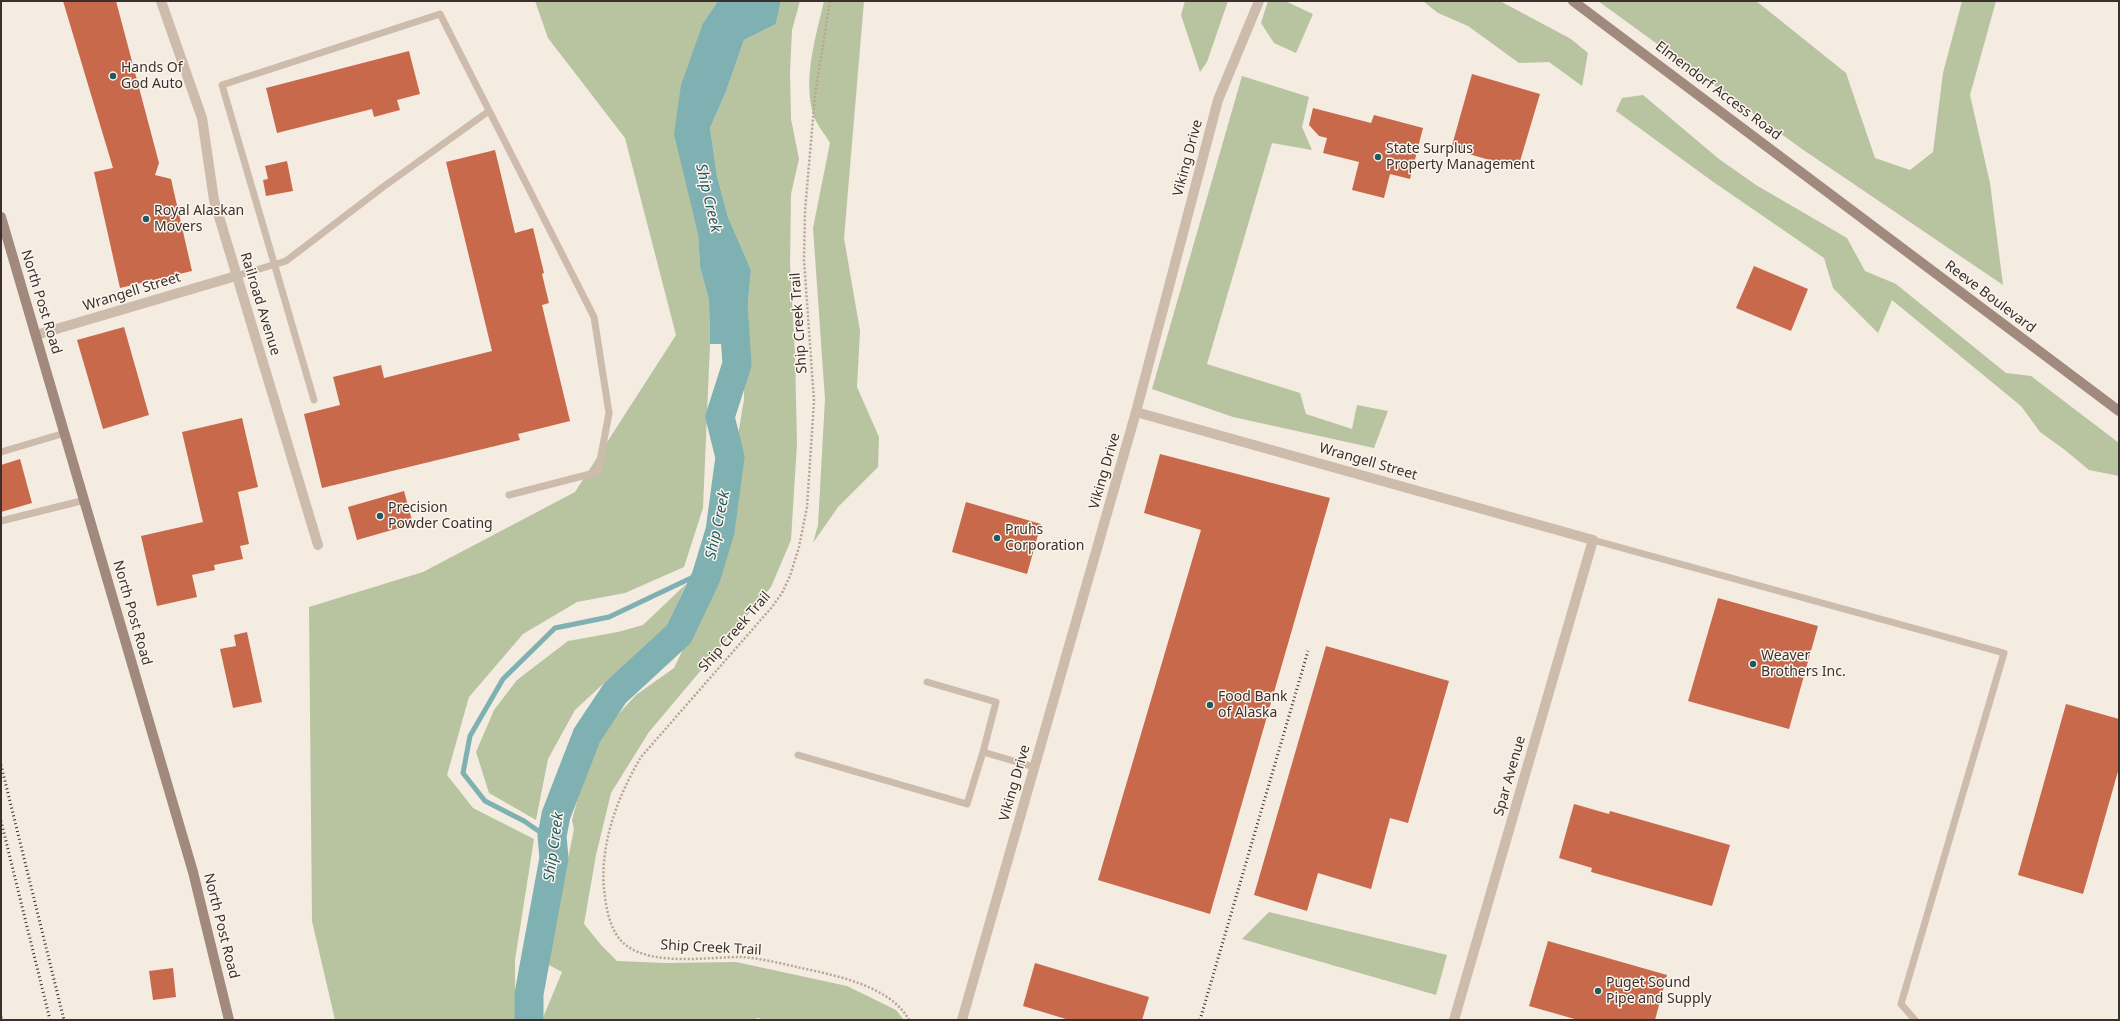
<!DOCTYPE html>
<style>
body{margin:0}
#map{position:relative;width:2120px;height:1021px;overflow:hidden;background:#f4ebe1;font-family:"Noto Sans",sans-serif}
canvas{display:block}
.frame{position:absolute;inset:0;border:2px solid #3b302b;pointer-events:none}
</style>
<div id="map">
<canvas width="2120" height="1021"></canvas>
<div class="frame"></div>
</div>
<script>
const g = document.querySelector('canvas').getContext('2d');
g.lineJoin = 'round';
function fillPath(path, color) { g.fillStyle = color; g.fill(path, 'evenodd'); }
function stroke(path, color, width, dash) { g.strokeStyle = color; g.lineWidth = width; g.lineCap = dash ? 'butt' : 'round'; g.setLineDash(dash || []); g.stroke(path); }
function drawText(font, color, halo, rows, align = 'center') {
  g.font = font + ' "Noto Sans",sans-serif'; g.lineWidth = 3; g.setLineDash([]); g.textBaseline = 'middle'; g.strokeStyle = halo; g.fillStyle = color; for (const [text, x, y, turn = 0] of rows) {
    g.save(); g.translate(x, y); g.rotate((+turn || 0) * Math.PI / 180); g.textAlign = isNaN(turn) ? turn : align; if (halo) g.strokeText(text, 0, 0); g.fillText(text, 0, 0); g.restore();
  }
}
fillPath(new Path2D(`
 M535 1H718L703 23 698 234 700 267 709 300 710 344 703 508 684 567 625 593 577 602 523 634 469 697 447 775 473 808 534 839 515 960V1020H335L312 921 309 607 423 572 575 492 676 335 625 138 548 38Z
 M781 1H800L792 30 790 72 791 119 799 159 791 194 790 264 795 355 797 443 791 540 771 587 649 732 611 793 596 855 584 924 602 946 617 961 666 963 736 962 847 986 896 1010 904 1020H764L758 1018 753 1020H542L562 972 547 964 574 829 572 820 582 782 602 732 636 695 674 668 709 596 732 514 736 446 744 400V344L751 270 728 217 717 176 710 128 725 94 744 40 776 24Z
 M824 1H864L844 238 860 331 857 387 879 437 878 467 838 507 813 543 818 525 825 399 813 228 830 143C825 134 816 124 813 114 803 76 816 37 824 1Z
 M1185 1H1228L1207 62 1200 72 1181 15Z
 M1268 1H1285L1313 14 1296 53 1274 43 1261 23Z
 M1423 1H1500L1571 39 1588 53 1582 86 1549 62 1519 63 1468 26 1438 13Z
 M1598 1H1755L1760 4 1846 73 1875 158 1910 170 1933 152 1943 73 1962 1H1996L1970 95 1990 183 2003 285 1802 149Z
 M1242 76 1309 97 1302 127 1312 150 1272 143 1207 364 1300 393 1306 414 1352 429 1357 405 1388 411 1374 448 1233 417 1152 389Z
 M1643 95 1719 159 1756 185 1847 238 1865 271 1896 284 2006 373 2031 376 2119 443V476L2089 470 2065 450 2040 432 2021 406 1892 300 1878 333 1833 288 1824 258 1712 181 1616 111 1622 98Z
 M686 584 664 634 603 684 575 710 548 759 536 820 489 793 476 752 494 710 517 680 568 641 618 632 643 625Z
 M1269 912 1447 955 1436 995 1242 939Z`), '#b8c4a0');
fillPath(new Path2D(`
 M718 1H781L776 24 744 40 725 94 710 128 717 176 728 217 751 270 744 344H710L709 300 700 267 698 234 674 134 681 85 703 23Z`), '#7fb0b2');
stroke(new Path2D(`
 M553 841 524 821 485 801 463 773 470 736 503 679 555 628 609 617 708 570`), '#7fb0b2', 5);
stroke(new Path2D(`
 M529 1020V994L554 858 552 836 556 815 587 735 615 693 679 634 706 577 720 531 730 457 720 417 737 364 733 305`), '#7fb0b2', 29);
fillPath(new Path2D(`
 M63 1H116L159 163 155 175 171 179 192 271 120 288 94 172 113 168Z
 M409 51 420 94 397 100 400 110 374 117 372 109 277 133 266 88Z
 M1472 74 1540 94 1518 168 1451 149Z
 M1313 108 1371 123 1374 115 1423 128 1410 179 1390 174 1384 198 1352 190 1359 162 1323 153 1327 138 1319 136 1309 125Z
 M495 150 515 233 533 228 544 273 542 274 549 303 542 305 570 421 518 434 520 440 322 488 304 414 340 405 333 377 381 365 384 378 492 351 446 162Z
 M287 161 293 191 266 196 263 180 268 179 265 166Z
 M1754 266 1808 289 1791 331 1736 308Z
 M124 327 149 415 103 429 77 340Z
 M242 418 258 487 238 492 249 544 240 546 243 559 214 565 215 570 192 575 197 597 157 606 141 536 203 522 182 432Z
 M1160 454 1330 498 1210 914 1098 880 1201 530 1144 513Z
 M20 459 32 503 1 512V465Z
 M404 491 413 524 357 540 348 507Z
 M966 502 1041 524 1027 574 952 552Z
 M1718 598 1818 626 1789 729 1688 701Z
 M247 632 262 702 233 708 220 649 236 646 234 635Z
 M1326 646 1449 681 1408 823 1390 818 1371 889 1318 873 1307 911 1254 895Z
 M2066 704 2119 719V768L2083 894 2018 875Z
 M1574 804 1609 814 1610 811 1730 845 1712 906 1591 872 1592 868 1559 858Z
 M1548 941 1667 975 1655 1020H1578L1529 1006Z
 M1035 963 1149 997 1142 1020H1069L1023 1006Z
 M173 968 176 997 153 1000 149 971Z`), '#c8694b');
stroke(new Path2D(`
 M830 1 815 95 805 211 804 260 814 401 807 507 799 547 790 576 782 593 772 607 641 757C618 796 600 842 604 889 606 908 610 934 627 946 655 966 708 957 741 957 759 958 779 963 797 967 833 975 890 985 909 1020`), '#b9a596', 2.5, [2, 2]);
stroke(new Path2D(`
 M236 276 286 261 383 187 489 111
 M314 400 222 85 440 14 594 317 609 413 598 472 509 495
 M1 452 65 433
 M1 521 85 500
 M1593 540 2004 653 1901 1004 1915 1020
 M927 682 996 702 983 752
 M798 755 967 804 983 752 1034 767`), '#cdbbac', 7);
stroke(new Path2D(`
 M161 1 202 118 214 200 318 545
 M36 335 236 276
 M1136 412 1593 540 1454 1020
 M962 1020 1136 412 1218 100 1259 1`), '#cdbbac', 10);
stroke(new Path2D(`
 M1573 1C1756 137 1936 275 2119 411
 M1 217 193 872 229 1020`), '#a18a7d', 10);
stroke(new Path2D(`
 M1 765 64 1020
 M1 821 50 1020
 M1 1017 2 1020
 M1200 1020 1308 651`), '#3b302b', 3, [1, 3]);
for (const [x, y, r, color] of [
 [113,76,4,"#1f5a5e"],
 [1378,157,4,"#1f5a5e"],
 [146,219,4,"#1f5a5e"],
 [380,516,4,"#1f5a5e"],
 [997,538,4,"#1f5a5e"],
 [1753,664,4,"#1f5a5e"],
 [1210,705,4,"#1f5a5e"],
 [1598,991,4,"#1f5a5e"]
]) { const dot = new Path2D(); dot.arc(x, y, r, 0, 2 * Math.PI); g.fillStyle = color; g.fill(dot); stroke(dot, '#fbf5ee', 1.5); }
drawText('14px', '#3b302b', '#fbf5ee', [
 ["Hands Of",121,68],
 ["God Auto",121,84],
 ["State Surplus",1386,149],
 ["Property Management",1386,165],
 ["Royal Alaskan",154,211],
 ["Movers",154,227],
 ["Precision",388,508],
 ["Powder Coating",388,524],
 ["Pruhs",1005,530],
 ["Corporation",1005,546],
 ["Weaver",1761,656],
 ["Brothers Inc.",1761,672],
 ["Food Bank",1218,697],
 ["of Alaska",1218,713],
 ["Puget Sound",1606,983],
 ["Pipe and Supply",1606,999]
], 'left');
drawText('14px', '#3b302b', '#fbf5ee', [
 ["Elmendorf Access Road",1718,91,37],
 ["Viking Drive",1188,158,-75],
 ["Wrangell Street",132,292,-17],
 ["Reeve Boulevard",1990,297,37],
 ["North Post Road",41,302,73],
 ["Railroad Avenue",260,304,73],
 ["Ship Creek Trail",799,323,-94],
 ["Wrangell Street",1368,462,16],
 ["Viking Drive",1105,471,-74],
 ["North Post Road",132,613,74],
 ["Ship Creek Trail",735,632,-49],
 ["Spar Avenue",1510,776,-74],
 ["Viking Drive",1015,783,-74],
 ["North Post Road",221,926,76],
 ["Ship Creek Trail",711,948,3]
]);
drawText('italic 15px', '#1f5a5e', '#fbf5ee', [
 ["Ship Creek",708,198,77],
 ["Ship Creek",718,525,-78],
 ["Ship Creek",554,847,-82]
]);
</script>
